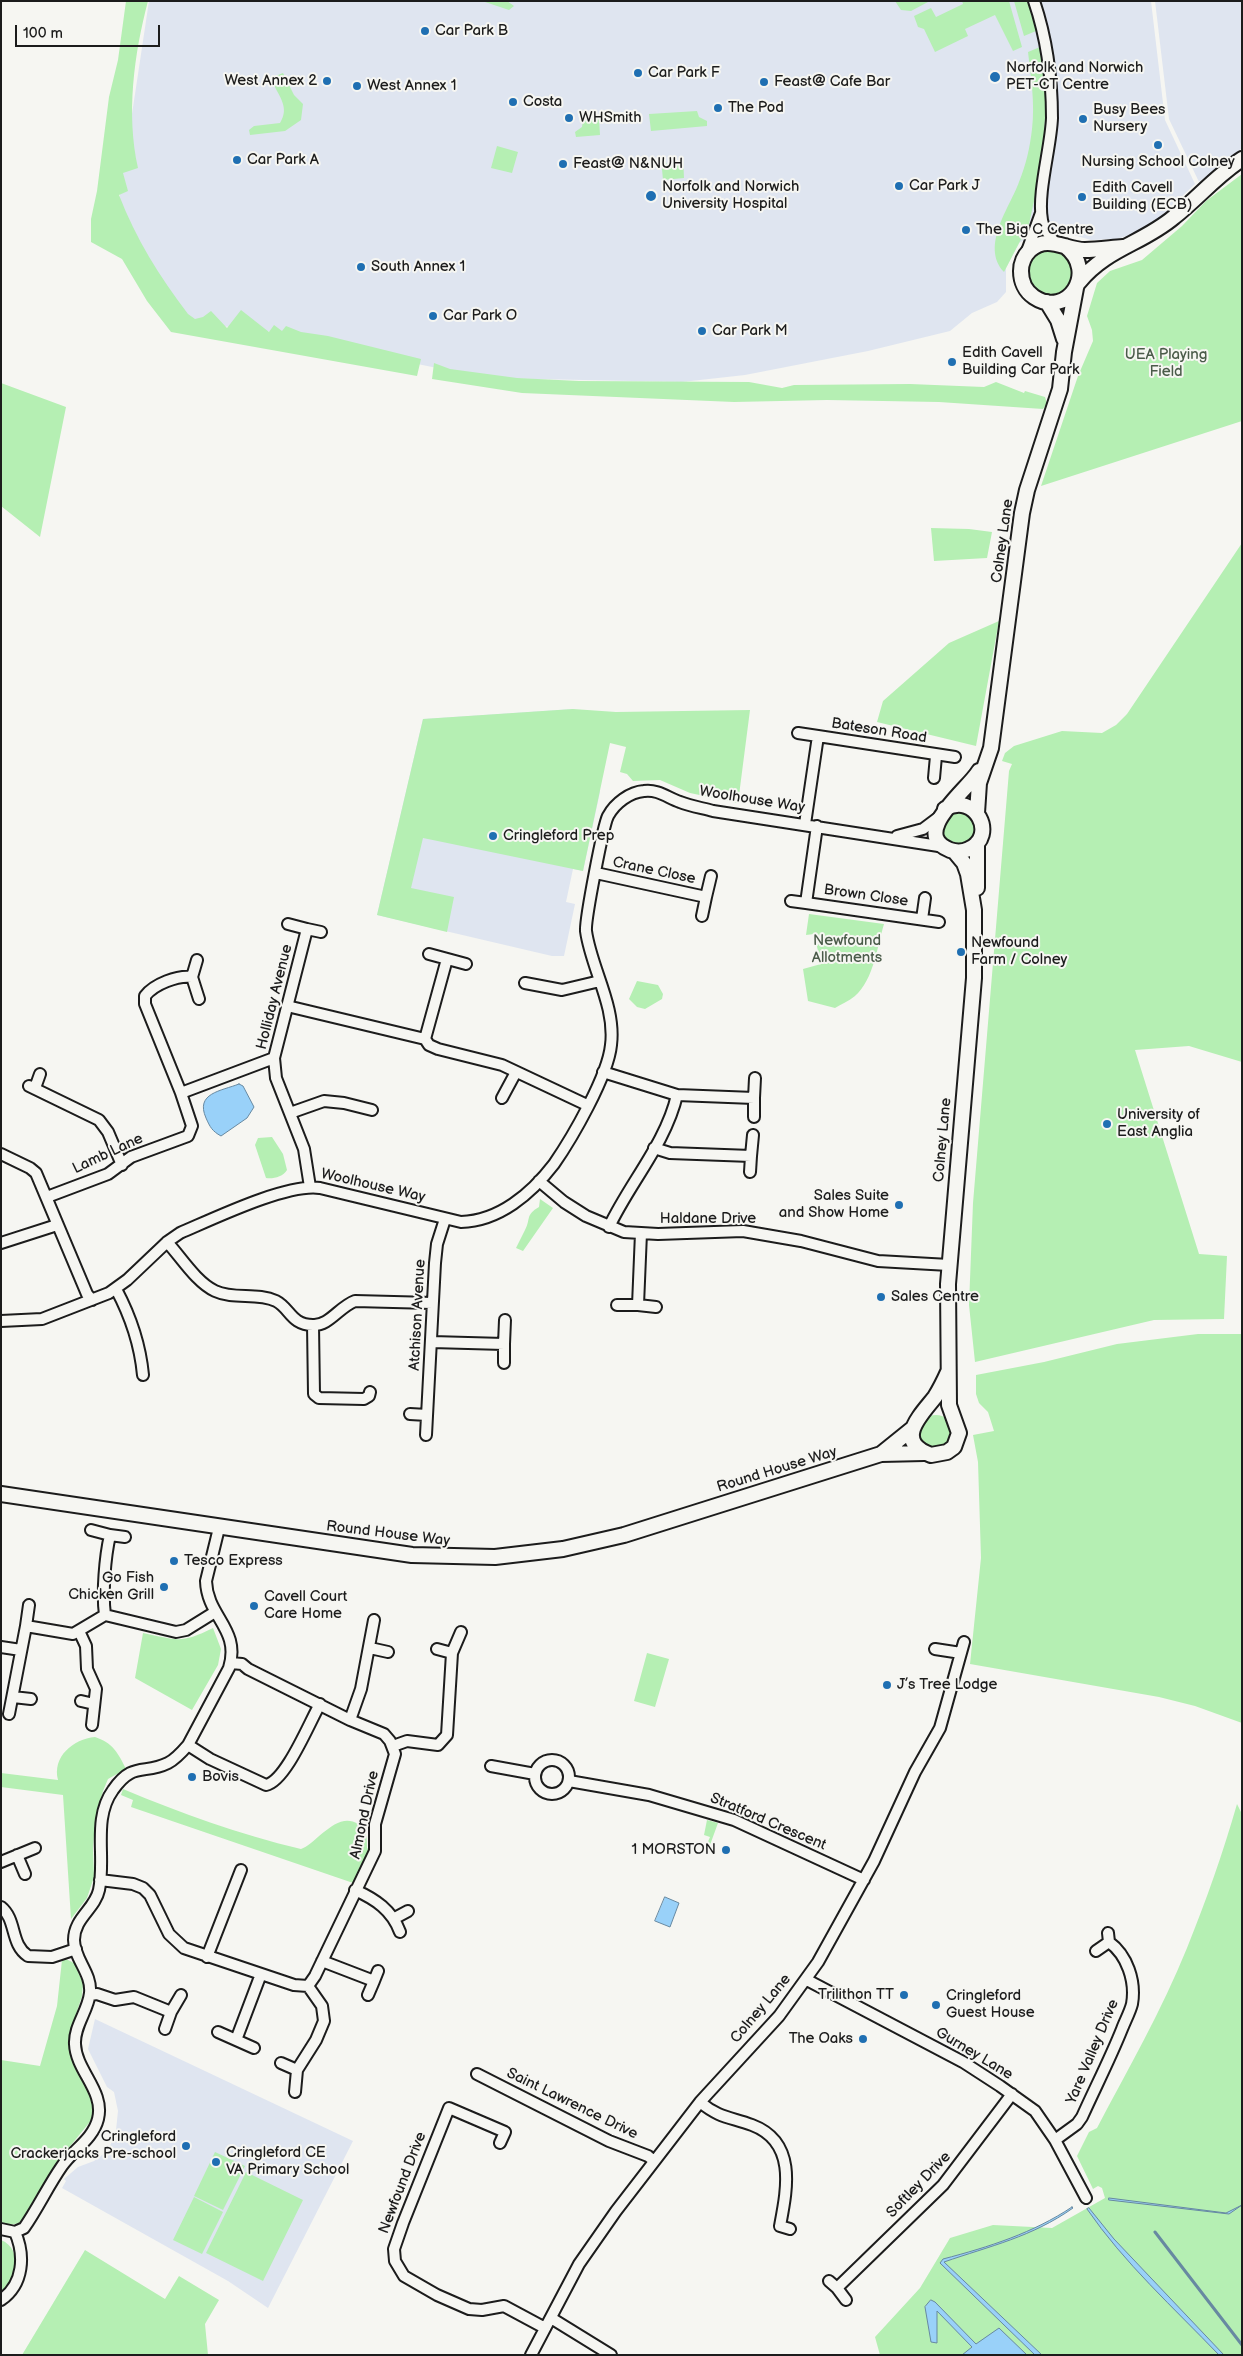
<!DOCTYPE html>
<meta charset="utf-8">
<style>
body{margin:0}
#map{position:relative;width:1243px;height:2356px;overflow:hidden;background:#f6f6f2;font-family:"Balsamiq Sans",sans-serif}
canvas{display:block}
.frame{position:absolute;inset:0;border:2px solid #1c1c1c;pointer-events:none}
.scale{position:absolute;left:15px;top:25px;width:145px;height:22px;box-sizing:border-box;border:2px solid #1c1c1c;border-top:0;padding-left:6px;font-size:15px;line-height:18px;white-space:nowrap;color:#1c1c1c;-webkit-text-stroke:4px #f6f6f2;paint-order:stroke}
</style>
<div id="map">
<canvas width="1243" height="2356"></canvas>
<div class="frame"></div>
<div class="scale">100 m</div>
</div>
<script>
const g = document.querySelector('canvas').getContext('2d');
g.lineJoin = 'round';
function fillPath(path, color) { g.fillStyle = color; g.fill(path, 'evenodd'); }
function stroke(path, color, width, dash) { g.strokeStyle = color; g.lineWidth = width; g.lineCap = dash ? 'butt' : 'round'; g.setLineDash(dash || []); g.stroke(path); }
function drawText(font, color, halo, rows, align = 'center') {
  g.font = font + ' "Balsamiq Sans",sans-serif'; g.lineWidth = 4; g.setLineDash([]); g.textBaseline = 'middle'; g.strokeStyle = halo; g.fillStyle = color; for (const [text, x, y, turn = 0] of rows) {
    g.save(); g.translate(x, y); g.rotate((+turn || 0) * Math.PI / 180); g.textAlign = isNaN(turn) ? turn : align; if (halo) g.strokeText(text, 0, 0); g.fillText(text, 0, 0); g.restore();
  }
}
fillPath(new Path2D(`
 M149 1H1151L1165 120 1195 184 1158 219 1136 233 1117 239 1091 240 1063 232 1048 230 1038 232 1019 243 1006 268V292L997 302 972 313 950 331 868 351 745 375 682 382 486 378 393 359 313 339 258 330 184 322 118 207Z
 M1155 1H1242V148L1199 182 1169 119Z
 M573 709 600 792 583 871 573 869 566 902 575 904 564 956H552L377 915 423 719Z
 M95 2019 353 2141 268 2308 228 2281 62 2188 66 2181 64 2179 78 2167 94 2161 106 2152 112 2142 116 2130 118 2111 114 2092 107 2087 88 2049Z`), '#dfe5f0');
fillPath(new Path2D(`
 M126 1H148C134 54 126 114 138 168L123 173 128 191 119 195C136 239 159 276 188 314L195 319 203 317 211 311 227 328 241 310 269 332 274 325 282 331 286 326 301 332 328 336 421 359 417 376 171 332 147 301 122 259 91 242V219L97 191 109 97 118 60Z
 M482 1H507L514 6 509 10Z
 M895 1H928V2L911 11 901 10Z
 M962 1H1009L1022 47 1013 51 995 15 965 29 968 36 935 52 924 29 918 27 914 16 931 8 936 17 963 4Z
 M1014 1H1028L1036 31 1024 36Z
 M1040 47 1046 103 1044 135 1036 192 1029 224 1004 272C980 246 1010 207 1019 182 1026 165 1030 147 1032 129 1035 103 1031 78 1028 52Z
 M283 73 294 95 303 104 301 120 285 131 250 135 249 130 254 126 280 123C290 107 279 97 272 81L273 77Z
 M697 111 699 117 707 121V126L651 131 649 114Z
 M599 118 600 135 576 137 575 132 582 127 583 120Z
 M497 146 518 152 512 173 491 168Z
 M680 156H683L684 178 663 180 661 158 664 157 667 165 672 166 679 162Z
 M1242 174V421L1041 486 1078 376 1093 341 1092 330 1087 316 1097 283 1110 271 1142 260 1182 226 1206 201Z
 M1027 273a23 23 0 1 1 46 0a23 23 0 1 1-46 0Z
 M434 363 450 369 517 378 579 381 749 382 782 388 794 385 910 384 984 387 996 382 1024 393 1025 391 1045 397 1047 403 1043 409 939 402 827 400 734 402 522 393 432 379Z
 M1 383 66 407 40 537 1 506Z
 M931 528 969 529 992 532 987 558 934 561Z
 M1242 543V1062L1189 1046 1135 1050 1199 1254 1227 1256 1224 1319 1154 1320 975 1362 969 1305 973 1203 1009 771 1012 764 1002 761 1005 753 1014 746 1062 731 1102 733 1116 725 1127 714Z
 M999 621 976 746 877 722 883 701 949 643Z
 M573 709 616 712 750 710 738 803 690 793 660 780 633 781 627 774 620 772 626 747 610 743 583 871 423 838 411 888 454 897 447 932 377 915 423 719Z
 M942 829a17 17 0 1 1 34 0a17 17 0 1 1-34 0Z
 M809 914 884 924C877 947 874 979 855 996 849 1001 841 1004 835 1008L808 1001 803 969 821 964 814 934 806 935Z
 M637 981 658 985 663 994 662 999 645 1009 637 1007 629 999Z
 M272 1137 283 1154 287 1170C283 1177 273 1179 266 1178L255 1145 258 1138Z
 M540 1199 553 1208 523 1251 516 1248C519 1242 522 1236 525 1230 531 1219 525 1215 539 1207Z
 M1198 1334H1242V1723L1195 1706 1159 1697 970 1664 981 1558 978 1462 973 1435 994 1431 988 1412 979 1403 976 1394V1375L1044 1362 1117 1344Z
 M919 1432a17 17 0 1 1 34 0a17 17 0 1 1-34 0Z
 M213 1628 221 1649 218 1665 192 1710 135 1678 143 1633C177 1640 181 1644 213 1628Z
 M647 1653 669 1659 655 1707 634 1701Z
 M95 1737C113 1743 118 1753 126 1769L108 1779 103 1791 95 1823 93 1848 94 1877 87 1898 71 1919 63 1795 1 1787V1773L58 1780C52 1757 73 1739 95 1737Z
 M123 1789C183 1814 238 1834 301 1849 316 1844 337 1810 358 1824 367 1830 367 1838 367 1848L371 1851 359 1885 131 1807 133 1800 121 1795Z
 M1237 1804 1242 1814V2355H880L875 2337 920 2288 950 2238 993 2225 1052 2228 1105 2198 1102 2188 1098 2186 1093 2189 1077 2156 1089 2132 1097 2128C1128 2069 1162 2010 1187 1948 1206 1901 1223 1853 1237 1804Z
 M707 1820 718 1823 710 1845 707 1844 710 1837 704 1835Z
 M66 1959 74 1963 83 1983 82 1996 70 2033V2053L94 2104 93 2118 54 2166 20 2223 9 2225 1 2222V2060L40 2066 57 2006 62 1960Z
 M215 2152 245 2166 223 2210 194 2196Z
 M246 2172 303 2200 263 2281 206 2253Z
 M194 2197 223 2212 202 2254 173 2240Z
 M1 2240C25 2250 14 2281 1 2296Z
 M85 2250 165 2299 179 2276 219 2300 205 2324 208 2355H22Z`), '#b5efb3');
const water = new Path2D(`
 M239 1084 243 1086 254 1107 247 1118 221 1136C212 1131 210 1127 206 1118 195 1093 221 1091 239 1084Z
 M665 1897 679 1903 670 1927 655 1921Z
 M1109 2198 1226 2213 1242 2205 1229 2214 1109 2200Z
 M1072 2207 1073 2208C1032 2237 990 2246 944 2262L1042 2355H1035L940 2263 943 2259C989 2247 1033 2233 1072 2207Z
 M1089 2208 1114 2239 1224 2355H1219C1174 2308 1124 2263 1087 2209Z
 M931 2300 935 2302 976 2344 999 2328 1027 2355H962L972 2347 937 2311V2343L931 2342 925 2307Z`);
fillPath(water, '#99d1f9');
stroke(water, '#6789a1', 1);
stroke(new Path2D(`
 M1155 2232 1242 2345`), '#6789a1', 3);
const street = new Path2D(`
 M1034 1C1047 39 1052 78 1052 118 1051 147 1037 193 1042 220 1043 228 1050 236 1055 243
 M1026 254 1041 213
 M798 733 818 736
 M934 778 936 756
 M805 824 818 736 955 757
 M897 836 923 829 939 817
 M596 873 706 897 711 876
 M791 901 806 903 817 826
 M806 903 939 922
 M702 916 706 897
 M922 919 925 898
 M288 924 307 929 274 1058 276 1078 304 1149 310 1187
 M307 929 321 932
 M429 954 466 964
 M197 960 192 977C178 975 154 984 145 996V1004L181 1093 274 1058
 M192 977 199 999
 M525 983 562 990 600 981
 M287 1006 425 1039 429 1045 438 1049 502 1065 587 1105
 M425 1039 447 959
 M603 1072 677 1095C666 1143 629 1184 609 1227
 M29 1086 99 1120 108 1132 122 1165
 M35 1088 40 1074
 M677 1095 754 1098V1117
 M502 1098 516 1072
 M754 1098 755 1078
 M290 1113 324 1101 344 1103 372 1110
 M654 1148 670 1153 751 1156 750 1172
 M1 1154 30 1168 36 1173 87 1294 92 1300
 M751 1156 753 1135
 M539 1181 564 1202 586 1216 624 1232 658 1234 743 1231 801 1241 878 1261 949 1265
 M47 1197 108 1174 131 1157 188 1136 192 1126 181 1093
 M641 1233 638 1305 656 1307
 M167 1242C181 1257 196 1282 215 1291 234 1300 257 1292 276 1301 290 1308 291 1325 313 1325 329 1326 339 1307 355 1301L432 1303
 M1 1243 57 1225
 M116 1289C131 1317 140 1343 143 1375
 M617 1305H638
 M1 1321 42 1319 109 1293 127 1280 167 1242 180 1233C213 1219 287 1183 320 1188L461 1222C499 1221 531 1194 554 1164 572 1138 608 1076 611 1045 616 1006 591 968 586 931 585 920 603 826 608 816 615 803 630 792 644 791 658 789 668 798 680 802 690 806 702 808 713 811L945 847
 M313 1325 314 1394 319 1398 364 1399 369 1396 370 1392
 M432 1342 504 1344 505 1320
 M504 1363V1344
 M410 1414 427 1415
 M426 1435 435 1263 437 1244 445 1219
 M91 1530 110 1535
 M29 1605 26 1626 73 1634 105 1615 176 1632 186 1630 215 1612
 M105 1615C102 1593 105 1557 110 1535L125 1537
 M79 1631 86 1646 87 1669 96 1689 92 1725
 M1 1647 21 1650
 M370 1648 388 1652
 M437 1649 452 1653
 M935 1649 961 1653
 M13 1697 31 1699
 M81 1701 94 1704
 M9 1714 26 1626
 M350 1720 361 1689 374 1620
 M188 1745 210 1759 266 1785C286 1781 309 1723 320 1704
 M393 1746 407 1741 438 1745 447 1735 452 1653 461 1632
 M535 1777a17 17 0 1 1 34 0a17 17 0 1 1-34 0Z
 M491 1766 535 1774
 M569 1781 649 1795 734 1820 864 1880
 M17 1855 25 1874
 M1 1862 35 1848
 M100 1880 133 1884 143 1888 150 1895 169 1934 184 1948 294 1985 308 1986 315 1976 375 1851V1824L395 1754 390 1741 384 1734 350 1720 248 1669 242 1664 231 1663
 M355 1890C375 1899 392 1910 400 1932
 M1 1907C17 1920 10 1944 28 1956L52 1957 76 1949
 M395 1918 408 1911
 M1096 1951 1109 1942
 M207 1957 241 1870
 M322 1961 374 1981 378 1971
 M807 1980 963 2062 1000 2086 1035 2111 1055 2140 1086 2198
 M90 1995 97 1994 115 2000 134 1997 171 2012 181 1995
 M368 1995 374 1981
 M165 2029 171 2012
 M218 2032 236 2040
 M254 2048 236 2040 261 1974
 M281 2063 297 2070
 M477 2074 609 2141 648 2156 654 2161
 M295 2092 297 2070 316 2040 324 2021 322 2006 308 1986
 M700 2102C719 2118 730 2117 752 2125 797 2142 787 2189 780 2226L790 2229
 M1055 2140 1077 2124 1082 2117C1095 2088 1110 2059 1122 2029 1125 2021 1130 2012 1132 2004 1136 1981 1127 1955 1109 1942L1108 1933
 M500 2143 505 2132 449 2108 403 2223 394 2249 395 2261 404 2276 437 2295 469 2309 482 2310 504 2306 545 2328
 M1 2229 15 2232 24 2228C38 2208 48 2186 62 2166 73 2150 93 2139 98 2119 105 2091 76 2071 75 2044 74 2026 88 2011 90 1993 92 1973 74 1959 74 1940 74 1918 95 1909 99 1890 106 1857 92 1819 113 1790 133 1761 144 1775 168 1763 176 1759 182 1752 188 1745L229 1668C241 1629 207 1617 206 1581L219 1528
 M829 2281 837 2288
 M1 2300C24 2284 25 2255 15 2232
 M846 2300 837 2288 943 2185 1012 2094
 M551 2318 611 2355
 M531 2355 579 2264 616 2211 700 2102 779 2016 818 1962 874 1861 915 1772 940 1728 964 1642`);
const secondary = new Path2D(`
 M1065 246C1099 272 1067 319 1034 297 1025 291 1021 281 1021 271 1021 263 1024 256 1030 250 1048 234 1065 250 1085 250 1097 250 1110 248 1123 247
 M1079 282C1107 248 1142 244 1174 217 1198 198 1216 176 1242 159
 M1047 302 1058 320 1064 339
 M945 809C975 791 998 836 969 849 963 852 956 852 950 850 908 833 969 789 979 771
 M977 813 979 783 991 748 1022 513 1027 490 1060 389 1064 352 1076 288
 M977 843V888
 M948 1372C944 1381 940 1389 935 1397 921 1415 893 1441 931 1455L947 1452 954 1447 959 1433 949 1405 948 1284 974 978V910L968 874 964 863 954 851
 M881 1454 912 1429
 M1 1494 412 1555 495 1557 563 1549 624 1535 881 1454 924 1453`);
stroke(street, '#1c1c1c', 14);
stroke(secondary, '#1c1c1c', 18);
stroke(street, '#f6f6f2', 10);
stroke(secondary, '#f6f6f2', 14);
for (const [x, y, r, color] of [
 [425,31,5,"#1f6fb2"],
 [638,73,5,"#1f6fb2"],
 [995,77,6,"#1f6fb2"],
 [327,81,5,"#1f6fb2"],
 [764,82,5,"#1f6fb2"],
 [357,86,5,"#1f6fb2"],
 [513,102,5,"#1f6fb2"],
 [718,108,5,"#1f6fb2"],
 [569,118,5,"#1f6fb2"],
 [1083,119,5,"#1f6fb2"],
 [1158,145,5,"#1f6fb2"],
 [237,160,5,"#1f6fb2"],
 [563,164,5,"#1f6fb2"],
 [899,186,5,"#1f6fb2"],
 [651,196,6,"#1f6fb2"],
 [1082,197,5,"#1f6fb2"],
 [966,230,5,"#1f6fb2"],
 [361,267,5,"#1f6fb2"],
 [433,316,5,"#1f6fb2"],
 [702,331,5,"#1f6fb2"],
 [952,362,5,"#1f6fb2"],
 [493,836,5,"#1f6fb2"],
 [961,952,5,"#1f6fb2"],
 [1107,1124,5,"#1f6fb2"],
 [899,1205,5,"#1f6fb2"],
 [881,1297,5,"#1f6fb2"],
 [174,1561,5,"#1f6fb2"],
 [164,1587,5,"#1f6fb2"],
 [254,1606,5,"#1f6fb2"],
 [887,1685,5,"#1f6fb2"],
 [192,1777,5,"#1f6fb2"],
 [726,1850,5,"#1f6fb2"],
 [904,1995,5,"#1f6fb2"],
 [936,2005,5,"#1f6fb2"],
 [863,2039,5,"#1f6fb2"],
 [186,2146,5,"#1f6fb2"],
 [216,2162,5,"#1f6fb2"]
]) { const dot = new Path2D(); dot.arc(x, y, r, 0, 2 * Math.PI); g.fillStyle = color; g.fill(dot); stroke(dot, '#f6f6f2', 2); }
drawText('15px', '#1c1c1c', '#f6f6f2', [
 ["Car Park B",435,31],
 ["Norfolk and Norwich",1006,68],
 ["PET-CT Centre",1006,85],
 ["Car Park F",648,73],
 ["West Annex 2",317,81,"right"],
 ["Feast@ Cafe Bar",774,82],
 ["West Annex 1",367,86],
 ["Costa",523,102],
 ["The Pod",728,108],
 ["Busy Bees",1093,110],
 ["Nursery",1093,127],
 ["WHSmith",579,118],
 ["Car Park A",247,160],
 ["Nursing School Colney",1158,162,"center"],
 ["Feast@ N&NUH",573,164],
 ["Car Park J",909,186],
 ["Norfolk and Norwich",662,187],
 ["University Hospital",662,204],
 ["Edith Cavell",1092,188],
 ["Building (ECB)",1092,205],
 ["The Big C Centre",976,230],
 ["South Annex 1",371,267],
 ["Car Park O",443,316],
 ["Car Park M",712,331],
 ["Edith Cavell",962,353],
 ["Building Car Park",962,370],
 ["Cringleford Prep",503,836],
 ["Newfound",971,943],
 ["Farm / Colney",971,960],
 ["University of",1117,1115],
 ["East Anglia",1117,1132],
 ["Sales Suite",889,1196,"right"],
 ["and Show Home",889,1213,"right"],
 ["Sales Centre",891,1297],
 ["Tesco Express",184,1561],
 ["Go Fish",154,1578,"right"],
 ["Chicken Grill",154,1595,"right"],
 ["Cavell Court",264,1597],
 ["Care Home",264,1614],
 ["J’s Tree Lodge",897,1685],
 ["Bovis",202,1777],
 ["1 MORSTON",716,1850,"right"],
 ["Trilithon TT",894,1995,"right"],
 ["Cringleford",946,1996],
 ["Guest House",946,2013],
 ["The Oaks",853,2039,"right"],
 ["Cringleford",176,2137,"right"],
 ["Crackerjacks Pre-school",176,2154,"right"],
 ["Cringleford CE",226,2153],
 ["VA Primary School",226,2170]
], 'left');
drawText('15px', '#4a5b49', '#f6f6f2', [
 ["UEA Playing",1166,355],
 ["Field",1166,372],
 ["Newfound",847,941],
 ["Allotments",847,958]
]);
drawText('15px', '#1c1c1c', '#f6f6f2', [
 ["Colney Lane",1003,541,-82],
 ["Bateson Road",879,731,9],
 ["Woolhouse Way",752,800,9],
 ["Crane Close",654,871,12],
 ["Brown Close",866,896,8],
 ["Holliday Avenue",275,997,-76],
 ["Colney Lane",943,1140,-85],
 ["Lamb Lane",108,1154,-25],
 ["Woolhouse Way",373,1186,13],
 ["Haldane Drive",708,1219],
 ["Atchison Avenue",418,1315,-87],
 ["Round House Way",777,1470,-17],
 ["Round House Way",388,1534,7],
 ["Almond Drive",365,1815,-78],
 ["Stratford Crescent",768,1822,23],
 ["Colney Lane",761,2009,-50],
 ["Yare Valley Drive",1093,2052,-67],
 ["Gurney Lane",974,2054,31],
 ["Saint Lawrence Drive",572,2104,26],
 ["Newfound Drive",403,2183,-69],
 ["Softley Drive",919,2185,-46]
]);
</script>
